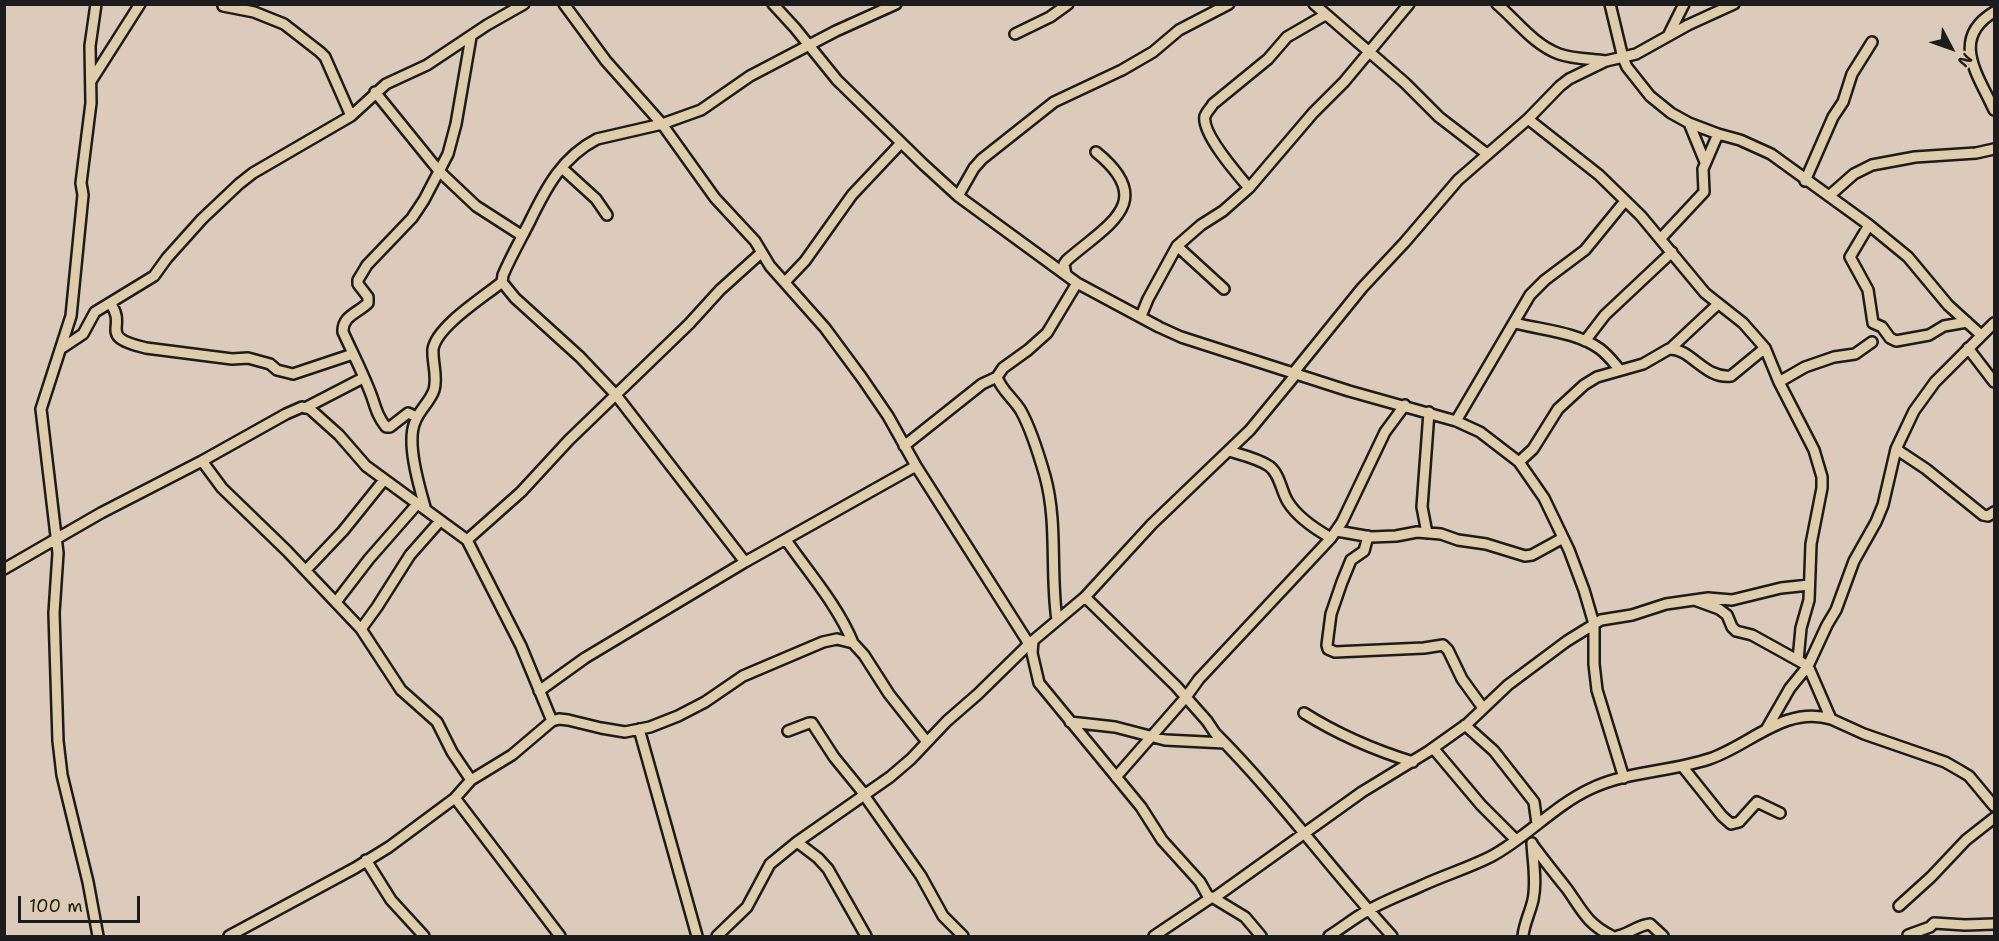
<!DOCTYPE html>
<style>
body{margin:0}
#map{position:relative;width:1999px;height:941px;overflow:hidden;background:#dccbba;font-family:"Shantell Sans",sans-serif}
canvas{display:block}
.frame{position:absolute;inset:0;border:6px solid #1c1c1c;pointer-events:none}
.north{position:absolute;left:1921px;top:18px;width:60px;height:60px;-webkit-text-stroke:4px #deccaa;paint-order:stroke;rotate:131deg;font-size:16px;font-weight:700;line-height:24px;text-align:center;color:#1c1c1c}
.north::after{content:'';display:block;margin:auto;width:21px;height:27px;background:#1c1c1c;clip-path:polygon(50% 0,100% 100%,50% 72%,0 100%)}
.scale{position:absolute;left:18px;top:896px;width:122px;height:27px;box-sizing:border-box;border:3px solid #1c1c1c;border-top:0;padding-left:8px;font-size:18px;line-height:21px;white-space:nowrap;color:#1c1c1c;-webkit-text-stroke:4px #deccaa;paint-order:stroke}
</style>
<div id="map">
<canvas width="1999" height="941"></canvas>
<div class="frame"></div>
<div class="north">N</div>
<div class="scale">100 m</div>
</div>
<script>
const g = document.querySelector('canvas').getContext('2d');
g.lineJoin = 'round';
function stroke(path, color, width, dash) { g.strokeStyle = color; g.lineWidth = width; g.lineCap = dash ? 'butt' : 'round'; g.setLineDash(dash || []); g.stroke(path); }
const minor = new Path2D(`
 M96 4 90 46 91 103 81 183 83 195 71 316 41 409 58 553 54 613 58 741 62 775 88 882 98 936
 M564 4 606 61 662 124 715 198 755 241 770 266 825 328 862 378 888 416 916 466 1029 644
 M773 4 795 28 837 80 923 164 958 196 1077 283 1159 327 1181 337 1349 391 1456 421 1480 432 1519 462 1544 498 1569 550 1584 590 1594 624V664L1597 690 1624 778
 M1314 4 1405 83 1439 117 1487 154
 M1497 4C1517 21 1534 45 1559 54 1573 59 1591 59 1606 61
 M1610 4 1623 58 1627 67 1650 96 1671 113 1689 123 1718 134 1740 140 1771 154 1869 225 1908 257 1948 305 1981 335
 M223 6 254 12 284 24 320 52 325 57 351 116
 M1994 12C1949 39 1979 76 1994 110
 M1015 34 1050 17 1068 4
 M1668 36 1684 4
 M91 81 140 4
 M375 92 439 171 476 206 521 235
 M1528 119 1599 175 1641 216 1705 293 1743 323 1765 348 1779 382 1814 450 1822 477V488L1811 544 1809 600 1801 628 1798 660
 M1689 123 1705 162
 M562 168 596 199 607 215
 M1805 181 1833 117 1843 102 1852 74 1872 42
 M1249 188C1238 175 1201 133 1205 116 1207 111 1211 108 1213 104L1268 59 1287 37 1325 15
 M958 196 974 168 982 159 1054 102 1122 70 1153 52 1179 30 1229 4
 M1829 196 1854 174 1872 165 1915 157 1976 153 1994 149
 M1869 225 1850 257 1868 290 1873 323 1882 327 1890 338 1896 341 1929 335 1944 326 1967 322
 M1661 238 1704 192 1703 169 1718 134
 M1177 246 1224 289
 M1066 275 1064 264 1067 260C1107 225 1158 202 1096 152
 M785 282 805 261 852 195 901 143
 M110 303C129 328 95 336 146 348L232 359 248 358 270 364 277 370 293 374 353 354
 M1141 316 1148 299 1177 246 1201 225 1223 211 1249 188 1313 113 1344 82 1409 4
 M1515 323C1542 330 1577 332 1600 349 1608 355 1614 363 1620 370
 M1585 341 1605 315 1672 252
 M62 348 83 334 95 312 154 276 167 258 202 219 239 184 253 173 351 116 386 84 427 65 487 25 524 4
 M1968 348 1994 382
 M1670 349 1718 304
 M1294 372 1362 288 1405 242 1458 180 1528 119 1560 86 1569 79 1606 61 1636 54 1688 25 1734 4
 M1779 382 1805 367 1834 357 1855 354 1872 342
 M305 408 363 378
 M417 417 408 413 390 427H386C378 417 376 409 372 397 364 375 353 354 343 332 342 316 358 313 368 303V297L358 284V280L367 265 412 218 424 200 448 154 456 124 471 37
 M1456 421 1530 295 1545 280 1585 250 1625 201
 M904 446 982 384 997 377
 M1896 449 1926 469 1983 515 1988 516 1994 512
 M1229 451C1242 455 1257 458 1269 466 1280 474 1281 491 1288 502 1298 518 1315 529 1331 538
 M202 461 222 488 287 551 361 629 401 690 437 722 452 752 471 780
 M1519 462 1533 449 1558 409 1584 385 1597 377 1643 364 1669 349C1691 348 1704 379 1731 376L1765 348
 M425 507C419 486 406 442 415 422 419 410 430 402 434 390 438 377 432 362 433 349 437 326 484 297 502 282
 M1337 531 1371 537 1396 536 1417 532 1441 534 1458 540 1486 544 1525 556 1532 555 1563 538
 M1427 533 1422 507 1429 412
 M1368 536 1364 551 1351 560 1342 582 1331 614 1327 645 1328 649 1335 652 1424 648 1443 645 1448 650 1462 679 1483 708
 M467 540 521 492 569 440 689 324 720 290 761 253
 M786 540C809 573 838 606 853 643
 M745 562 616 395 580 357 515 298 502 282 503 275C511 256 521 239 530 221 546 188 562 157 597 139L662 124 701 110 750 76 836 31 896 4
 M4 569 101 513 202 461 286 414 302 407 310 409 339 435 366 466 467 540 521 646 552 721
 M306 570 343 531 384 480
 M1085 597 1176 686 1207 721 1215 733C1279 797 1331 870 1392 936
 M1697 601 1719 609 1727 615 1732 627 1736 631 1752 635 1808 666 1831 719
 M336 602 369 559 419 502
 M1057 620C1050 573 1058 523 1045 476 1039 455 1032 431 1021 411 1014 399 1001 390 997 377L1003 368 1028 350 1047 333 1077 283
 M361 629 377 607 410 555 440 521
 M1033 641 1032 653 1039 683 1141 807 1162 840 1200 882 1209 898
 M539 691 585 658 745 562 916 466
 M1304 713C1339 735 1374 750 1413 762
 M1070 722 1115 727 1165 740 1225 743
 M1465 725 1494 751 1534 802 1537 824
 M1767 728 1790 688 1808 666 1827 625 1836 610 1854 561 1876 522 1883 505 1896 449 1914 411 1935 382 1994 323
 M639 729 697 936
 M788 731 809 723H812L834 757 865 795
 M1433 748 1481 805 1516 840
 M1682 766 1722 816 1731 824 1739 822 1757 802 1780 813
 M1116 777 1186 697 1199 679 1331 538 1342 522 1385 432 1405 405
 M864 795 921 876 943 916 963 936
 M455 798 560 936
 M797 842 818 858 828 869 866 936
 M1532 844C1543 859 1555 874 1567 889 1582 910 1587 924 1612 936
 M366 860 391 900 424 936
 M1214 898 1362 792 1429 751 1467 724 1508 685 1567 641 1601 620 1632 615 1666 604 1708 598 1732 600 1781 588 1809 585
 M1899 906 1931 877 1966 840 1994 818
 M1908 935 1930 927 1934 923 1965 925 1994 924
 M229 936 355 868 389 847 455 798 471 780 512 755 552 721 559 719 568 720 601 728 625 732 650 727 678 716 705 702 743 676 823 642 837 639 853 643 864 655 889 694 927 742
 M717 936 747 907 770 864 797 842 890 777 911 759 947 721 978 694 1029 644 1085 597 1152 524 1250 430 1297 373
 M1154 936 1212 897 1245 917 1261 936
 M1329 936C1342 928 1354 918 1367 911 1384 901 1403 894 1421 886 1444 875 1469 868 1492 856 1527 837 1554 806 1590 789 1627 771 1670 772 1709 759 1749 746 1785 705 1831 719L1864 734 1945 762 1959 770 1969 776 1994 806
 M1523 936C1524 924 1530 913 1533 900 1537 881 1533 862 1532 843
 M1618 936C1629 934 1638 925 1650 924L1663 936`);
stroke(minor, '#1c1c1c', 14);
stroke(minor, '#deccaa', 9);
</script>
